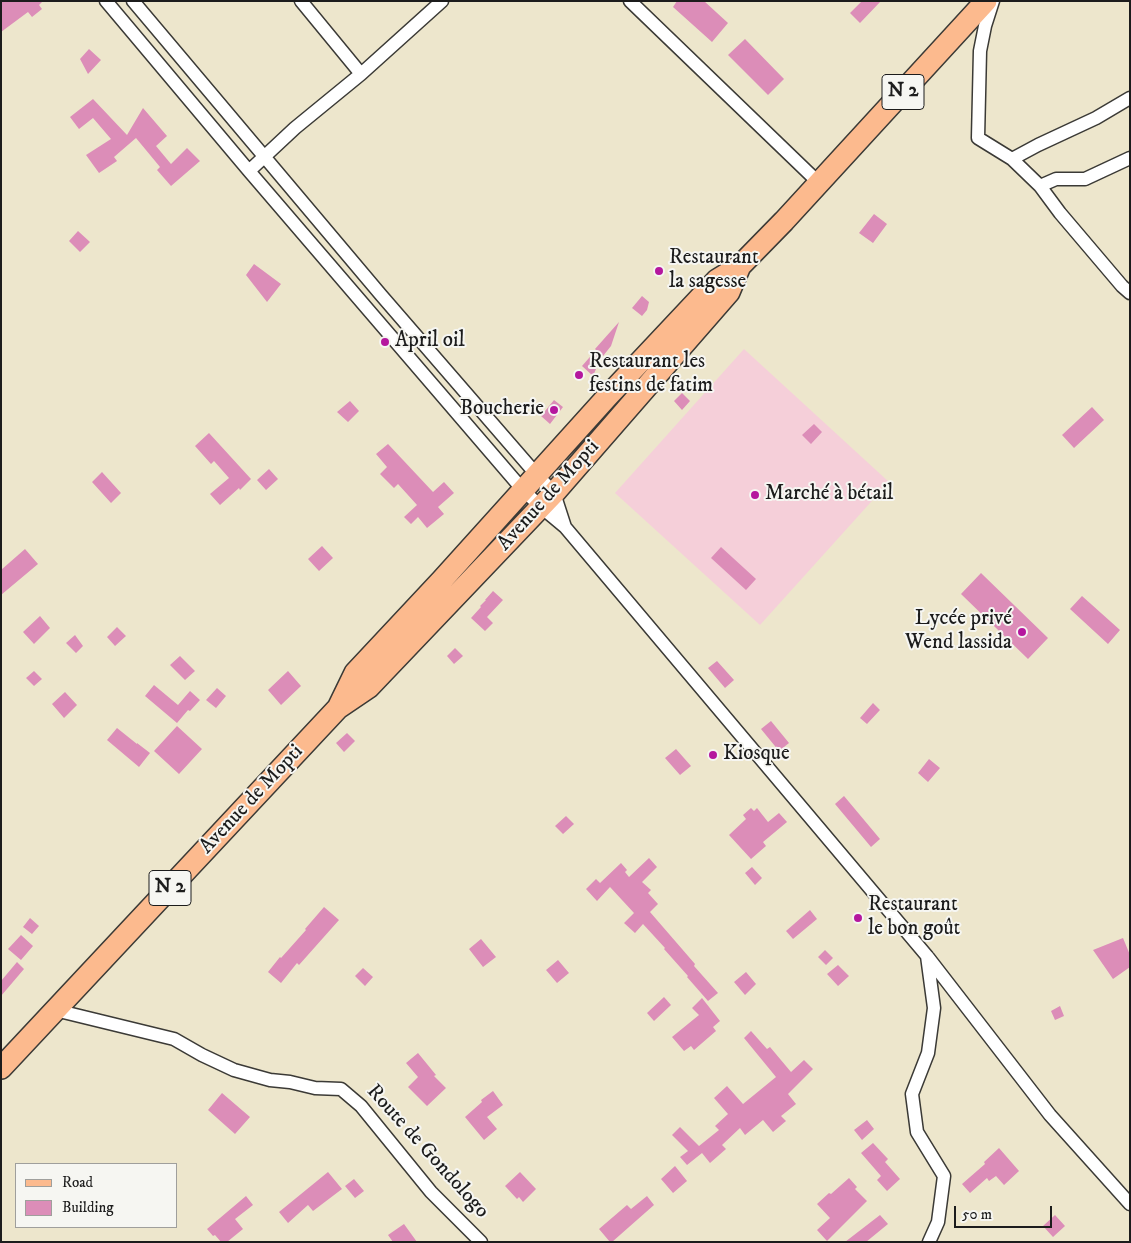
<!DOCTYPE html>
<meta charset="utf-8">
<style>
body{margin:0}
#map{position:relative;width:1131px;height:1243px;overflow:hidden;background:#ede6cc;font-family:"IM FELL DW Pica",serif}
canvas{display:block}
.frame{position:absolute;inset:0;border:2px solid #1c1c1c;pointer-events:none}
.legend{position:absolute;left:15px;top:1163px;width:162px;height:65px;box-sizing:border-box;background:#f6f6f2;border:1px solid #9f9f9c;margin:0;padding:6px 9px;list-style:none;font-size:15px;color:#1c1c1c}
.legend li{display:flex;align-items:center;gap:10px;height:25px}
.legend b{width:25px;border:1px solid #9f9f9c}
.scale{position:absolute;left:954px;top:1206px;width:98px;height:22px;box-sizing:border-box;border:2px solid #1c1c1c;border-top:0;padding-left:6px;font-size:15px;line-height:18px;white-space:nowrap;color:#1c1c1c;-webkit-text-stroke:4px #f6f6f2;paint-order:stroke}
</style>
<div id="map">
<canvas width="1131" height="1243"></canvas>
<div class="frame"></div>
<ul class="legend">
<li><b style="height:6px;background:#fcba8e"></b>Road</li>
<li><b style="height:14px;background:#dc8db8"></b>Building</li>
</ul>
<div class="scale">50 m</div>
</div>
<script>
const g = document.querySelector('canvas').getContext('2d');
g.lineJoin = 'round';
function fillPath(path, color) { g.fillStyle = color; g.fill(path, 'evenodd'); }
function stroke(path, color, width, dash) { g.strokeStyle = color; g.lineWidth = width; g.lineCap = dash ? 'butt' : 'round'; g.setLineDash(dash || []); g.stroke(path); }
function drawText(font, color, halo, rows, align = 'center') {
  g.font = font + ' "IM FELL DW Pica",serif'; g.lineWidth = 4; g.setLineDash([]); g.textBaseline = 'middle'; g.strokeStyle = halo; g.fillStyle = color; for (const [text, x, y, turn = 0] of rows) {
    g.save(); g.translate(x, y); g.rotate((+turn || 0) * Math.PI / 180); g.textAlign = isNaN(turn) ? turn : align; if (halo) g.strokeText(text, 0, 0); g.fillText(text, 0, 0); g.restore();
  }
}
fillPath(new Path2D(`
 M744 349 889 482 760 625 615 493Z`), '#f5cfd9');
fillPath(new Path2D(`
 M1 1H43L39 5 42 9 32 17 28 12 1 32Z
 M677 1H704L728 23 712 42 673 7Z
 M862 1H881L860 23 850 13Z
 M745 39 784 79 768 95 728 55Z
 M89 49 101 60 88 74 80 59Z
 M93 99 127 135 143 108 167 136 156 146 171 164 187 148 200 161 171 186 157 170 160 167 136 138 114 157 117 161 99 173 86 155 111 139 93 118 79 129 70 117Z
 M874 214 887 224 873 243 859 233Z
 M78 231 90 242 80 252 69 241Z
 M254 264 281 284 267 302 246 275Z
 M642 296 649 302 647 310 642 316 632 308Z
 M619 322 611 346 603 356 602 355 593 376 582 366 596 350 595 349Z
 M682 393 690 401 682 410 674 401Z
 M554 400 563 407 550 424 541 416Z
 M350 401 359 411 348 422 337 412Z
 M1092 407 1104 420 1074 448 1062 435Z
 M814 424 822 432 811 444 802 435Z
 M209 433 251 479 240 490 239 488 220 505 210 494 229 478 214 461 211 464 195 446Z
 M388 444 433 492 444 482 454 493 438 507 444 514 427 528 418 517 411 524 404 517 417 505 398 484 394 488 380 474 387 467 376 454Z
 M269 469 278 479 266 490 257 480Z
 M102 472 121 493 111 503 92 482Z
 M322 546 333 558 319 571 308 559Z
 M721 547 756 579 746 590 711 558Z
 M25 549 38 564 1 595V570Z
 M981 573 1048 638 1028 659 961 594Z
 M493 591 503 600 487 617 493 623 485 631 471 618 481 607 480 606 486 600H485Z
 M1082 596 1120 630 1108 644 1070 609Z
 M40 616 50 628 34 644 23 632Z
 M117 627 126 636 115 646 107 637Z
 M75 635 83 646 76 653 66 643Z
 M455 648 463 656 454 664 447 656Z
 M180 656 195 671 185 680 170 665Z
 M717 661 734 680 725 688 708 668Z
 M34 671 42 679 34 686 26 678Z
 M288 671 301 686 281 705 268 690Z
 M154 685 178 705 190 691 200 700 190 711 188 710 177 723 145 696Z
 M217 688 226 696 216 708 206 700Z
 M65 692 77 705 64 718 52 704Z
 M873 703 880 710 867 724 860 718Z
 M771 721 789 743 779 751 761 729Z
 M177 726 202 749 179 774 154 751Z
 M117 728 137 744V743L150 753 139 767 107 740Z
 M347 733 355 741 344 752 336 743Z
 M676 749 691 766 680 775 665 758Z
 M929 759 940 768 928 782 918 773Z
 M844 796 880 839 871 847 835 804Z
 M751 808 754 811 757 808 768 822 779 813 787 822 763 842 766 846 751 859 729 835 746 819 743 815Z
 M566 816 574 824 563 834 555 826Z
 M649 858 657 867 642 882 651 890 648 893 658 904 650 912 695 964 694 966 718 993 708 1001 687 977 688 976 664 949 665 948 643 924 635 933 624 923 634 913 610 887 597 901 586 889 596 879 600 883 621 863 627 870 625 872 629 877Z
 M752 867 762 878 755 885 745 873Z
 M324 907 339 920 299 965 297 963 281 983 268 972 280 957 281 958 306 930 305 929Z
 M810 910 817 919 793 939 786 931Z
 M30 918 39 926 32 934 23 927Z
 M21 935 33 946 21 960 8 949Z
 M1123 938 1130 955V967L1113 979 1093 950Z
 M481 939 496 957 483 967 469 949Z
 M825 950 833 958 826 965 818 957Z
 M558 960 569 973 557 983 546 970Z
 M17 962 24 969 1 996V981Z
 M838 965 849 976 838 986 827 974Z
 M363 968 373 977 365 986 355 976Z
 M746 972 756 984 745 995 734 982Z
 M664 997 671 1005 654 1021 647 1013Z
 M702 998 720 1021 713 1027 716 1031 694 1050 691 1046 684 1051 672 1037 699 1015 692 1008Z
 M1060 1006 1064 1016 1055 1020 1051 1011Z
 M751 1031 767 1049 770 1047 791 1072 804 1060 813 1069 788 1094 796 1104 781 1116 786 1121 773 1132 763 1120 745 1135 740 1128 722 1145 726 1149 710 1163 702 1153 687 1165 680 1157 688 1151 672 1135 680 1127 699 1146 719 1130 715 1126 728 1114 714 1098 727 1086 743 1104 776 1077 744 1038Z
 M418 1053 436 1075 434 1076 446 1088 427 1106 408 1087 418 1077 406 1063Z
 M493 1091 503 1105 487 1117 497 1129 484 1140 465 1117 482 1102 481 1100Z
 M222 1093 250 1117 235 1134 208 1110Z
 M867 1120 874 1129 862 1140 854 1130Z
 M873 1143 888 1159 885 1162 900 1179 887 1191 877 1180 881 1176 861 1153Z
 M999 1148 1019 1171 1004 1185 996 1176 989 1181 987 1178 970 1193 962 1184 985 1164 984 1162Z
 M675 1166 687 1181 673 1193 661 1179Z
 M328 1172 342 1189 313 1211 308 1205 288 1223 279 1212Z
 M520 1172 536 1189 523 1202 519 1197 517 1199 505 1186Z
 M849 1178 857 1187 855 1189 867 1201 827 1241 817 1230 830 1218 817 1204 829 1193 831 1194Z
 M354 1179 364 1191 355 1198 345 1186Z
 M246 1196 253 1205 235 1219 243 1229 227 1242H221L215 1235 213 1236 207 1229Z
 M647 1196 654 1205 612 1242H610L599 1229 627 1205 631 1209Z
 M880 1215 888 1224 866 1242H845Z
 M1055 1215 1065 1226 1053 1237 1043 1226Z
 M404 1224 417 1242H393L388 1235Z`), '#dc8db8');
const minor = new Path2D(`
 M106 1 249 171 523 490 541 507 565 527 927 956 1050 1115 1130 1204
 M133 1 381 295 536 474 554 493 565 527
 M301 1 361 74
 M630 1 819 183
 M993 1 985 26 980 51 978 138 1012 159 1040 186 1060 213 1122 286 1130 293
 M1012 159 1038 145 1096 118 1130 98
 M249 171 295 128 361 74 442 1
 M1040 186 1056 179H1085L1130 158
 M927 956 934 1008 928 1053 912 1094 917 1132 944 1176 938 1222 929 1242
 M55 1010 174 1039 202 1055 234 1070 270 1080 290 1082 315 1088 341 1089 361 1106 431 1192 481 1242`);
const primary = new Path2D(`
 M338 708 355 673 442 580 607 397 717 280 740 266 784 221 986 1
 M1 1068 338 708 369 687 554 493 729 292 740 266`);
stroke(minor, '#3b3a36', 15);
stroke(primary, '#3b3a36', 24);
stroke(minor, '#fff', 12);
stroke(primary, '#fcba8e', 21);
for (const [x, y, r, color] of [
 [659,271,5,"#b5179e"],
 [385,342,5,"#b5179e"],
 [579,375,5,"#b5179e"],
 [554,410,5,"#b5179e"],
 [755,495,5,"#b5179e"],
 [1022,632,5,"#b5179e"],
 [713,755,5,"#b5179e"],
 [858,918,5,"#b5179e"]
]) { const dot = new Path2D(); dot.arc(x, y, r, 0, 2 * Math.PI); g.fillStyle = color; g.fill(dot); stroke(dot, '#f6f6f2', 2); }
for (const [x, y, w] of [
 [903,92,42],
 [170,888,42]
]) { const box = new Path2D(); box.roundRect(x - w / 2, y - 17.5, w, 35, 4); g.fillStyle = '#f6f6f2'; g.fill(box); stroke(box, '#1c1c1c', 1); }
drawText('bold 20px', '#1c1c1c', null, [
 ["N 2",903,92],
 ["N 2",170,888]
]);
drawText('21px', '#1c1c1c', '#f6f6f2', [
 ["Restaurant",669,259],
 ["la sagesse",669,283],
 ["April oil",395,342],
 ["Restaurant les",589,363],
 ["festins de fatim",589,387],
 ["Boucherie",544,410,"right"],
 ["Marché à bétail",765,495],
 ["Lycée privé",1012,620,"right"],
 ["Wend lassida",1012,644,"right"],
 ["Kiosque",723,755],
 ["Restaurant",868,906],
 ["le bon goût",868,930]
], 'left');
drawText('21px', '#1c1c1c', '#f6f6f2', [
 ["Avenue de Mopti",549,496,-48],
 ["Avenue de Mopti",252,800,-47],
 ["Route de Gondologo",427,1152,48]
]);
</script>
